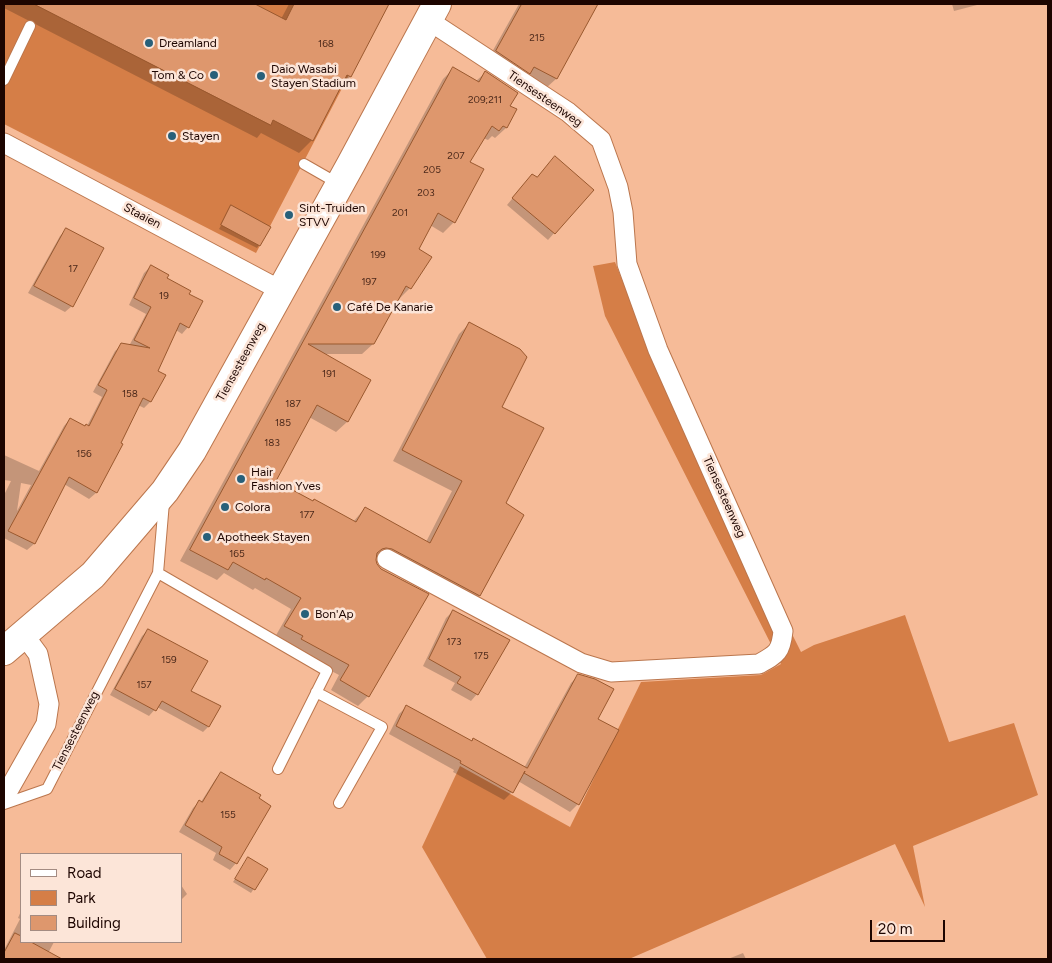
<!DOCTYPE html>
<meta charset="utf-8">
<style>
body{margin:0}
#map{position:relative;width:1052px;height:963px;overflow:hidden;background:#f6bb98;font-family:Figtree,sans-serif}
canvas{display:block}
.frame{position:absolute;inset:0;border:5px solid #1d0500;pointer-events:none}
.legend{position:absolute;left:20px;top:853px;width:162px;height:90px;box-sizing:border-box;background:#fce5d8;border:1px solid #a38b82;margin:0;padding:6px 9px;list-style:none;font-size:15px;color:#1d0500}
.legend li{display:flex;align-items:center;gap:10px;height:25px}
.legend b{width:25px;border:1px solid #a38b82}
.scale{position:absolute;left:870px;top:920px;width:75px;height:22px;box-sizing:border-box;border:2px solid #1d0500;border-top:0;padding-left:6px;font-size:15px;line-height:18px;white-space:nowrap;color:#1d0500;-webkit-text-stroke:4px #fce5d8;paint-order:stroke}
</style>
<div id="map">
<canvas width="1052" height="963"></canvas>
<div class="frame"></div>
<ul class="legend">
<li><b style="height:6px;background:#fff"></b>Road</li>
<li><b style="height:14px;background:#d57e47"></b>Park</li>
<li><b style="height:14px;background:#de976d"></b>Building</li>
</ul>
<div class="scale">20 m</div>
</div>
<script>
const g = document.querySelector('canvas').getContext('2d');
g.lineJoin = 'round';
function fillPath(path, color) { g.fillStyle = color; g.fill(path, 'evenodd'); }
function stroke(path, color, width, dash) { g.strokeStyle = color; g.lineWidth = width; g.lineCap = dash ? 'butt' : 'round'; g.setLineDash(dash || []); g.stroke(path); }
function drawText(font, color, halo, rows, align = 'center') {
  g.font = font + ' Figtree,sans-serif'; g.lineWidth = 5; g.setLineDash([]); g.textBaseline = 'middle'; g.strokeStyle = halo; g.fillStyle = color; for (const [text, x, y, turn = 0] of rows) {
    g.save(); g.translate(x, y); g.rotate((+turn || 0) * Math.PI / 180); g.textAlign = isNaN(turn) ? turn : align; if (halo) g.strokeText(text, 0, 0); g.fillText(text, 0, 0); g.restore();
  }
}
fillPath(new Path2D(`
 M4 4H386L256 253 4 124Z
 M615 262 649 348 801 652 814 645 905 615 949 742 1014 723 1038 795 913 846 925 907 895 844 629 959H487L422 847 460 766 570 827 641 682 761 675 781 664 605 316 593 266Z`), '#d57e47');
fillPath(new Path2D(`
 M4 4H252L281 19 289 4H387L350 77 340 87 312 140 299 153 261 133 257 138 4 8Z
 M519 4H597L556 79 546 88 487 61Z
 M952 4H981L954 11Z
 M453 69 476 81 485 73 508 106 515 110 506 128 495 138 492 136 488 140 483 138 469 162 454 222 443 233 430 225 417 250 431 257 410 288 399 299 398 298 373 344 362 354H323L369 380 347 422 336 432 309 417 274 482 353 522 365 508 426 542 452 491 393 461 459 334 469 324 501 407 504 503 479 596 469 606 381 559 375 558 368 696 358 706 331 690 339 675 291 650 275 637 291 609 255 588 253 590 224 573 217 580 180 561 443 79Z
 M536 179 592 190 548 240 507 205 526 182Z
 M232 206 259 245 257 248 219 229Z
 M66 230 72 306 65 312 28 293 60 236Z
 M151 266 188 294V327L182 334 176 330 157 371 164 375 150 402 144 408 138 405 119 444 122 445 96 493 89 499 64 484 34 544 27 550 4 538V495L11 481 4 480V455L39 471 64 426 70 419 85 427 87 426 102 397 93 392 115 351 122 345 129 346 146 314 129 305 144 273ZM21 483 31 485 17 511Z
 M453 611 477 694 471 701 451 690 455 683 423 666 446 618Z
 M148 630 189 691 208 727 203 732 157 707 149 716 110 695 142 636Z
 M579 675 596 719 578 804 570 812 518 781 512 792 504 800 453 772 454 770 389 734 399 714 407 706 472 742 524 768 571 683Z
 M221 773 257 799 236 863 230 870 213 860 216 853 179 832 193 808 199 802H201L215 780Z
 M248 859 266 870 251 893 233 882Z
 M181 885 187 894 181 900Z
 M21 911V942H54L45 959H4V950L20 919 18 918Z
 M743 953 746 959H728Z`), '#0003');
const building = new Path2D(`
 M34 4H255L286 20 294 4H389L351 77 347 75 313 141 273 120 271 125Z
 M522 4H598L557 79 534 67 530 74 496 51Z
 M453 67 479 82 485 71 518 93 510 106 517 109 507 128 503 126 499 131 492 126 470 162 484 169 455 223 438 213 419 249 432 257 411 289 406 286 374 344H308L371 380 348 422 317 405 276 481 313 501 314 499 356 522 365 507 430 543 462 481 402 450 469 322 520 349 527 357 502 407 544 428 506 503 524 515 480 596 392 549 386 548 382 549 377 553 376 560 377 564 381 569 429 594 369 697 340 680 349 665 301 639 303 636 284 626 301 598 266 578 265 580 233 562 228 570 190 550Z
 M555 156 594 190 555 234 512 198 532 174 537 177Z
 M231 205 271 227 260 246 221 225Z
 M66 228 104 248 73 307 34 286Z
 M151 265 169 275 167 278 191 291 189 294 203 301 189 328 180 323 158 371 166 375 151 402 143 398 121 443 123 444 97 493 69 477 35 544 8 531 70 418 85 426 86 424 89 426 107 390 98 385 121 343 150 348 134 340 151 307 134 298Z
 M453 610 510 640 478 695 457 683 461 677 429 659Z
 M148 629 208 661 191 691 221 706 209 727 162 701 156 711 115 689Z
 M578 674 595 679 614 689 598 719 619 730 579 805 524 773 525 771 513 793 460 763 461 761 396 726 406 705 472 741 473 738 527 768Z
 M221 772 261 795 259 798 271 806 237 864 219 854 222 847 185 825 199 800 202 802Z
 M248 857 268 869 255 890 235 879Z
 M15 933 21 936V942H31L62 959H4V953Z`);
fillPath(building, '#de976d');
stroke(building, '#99582e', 1);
const lane = new Path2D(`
 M4 80 30 26
 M304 164 339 184
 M158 573 327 671 278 769
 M316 692 382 727 339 803
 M4 804 47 789 158 573 164 502`);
const street = new Path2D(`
 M4 143 280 290
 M387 559 581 663 611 672 759 664C777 654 781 652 783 631L658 350 627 264 623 212 618 187 601 140 568 112 428 20
 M4 798 46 724 49 704 38 654 24 635`);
const secondary = new Path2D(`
 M4 651 93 575 165 491 192 451 351 164 437 4`);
stroke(lane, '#bb764d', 12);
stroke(street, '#bb764d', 21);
stroke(secondary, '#bb764d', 30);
stroke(lane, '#fff', 10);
stroke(street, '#fff', 19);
stroke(secondary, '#fff', 28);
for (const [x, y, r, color] of [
 [149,43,5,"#28607a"],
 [214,75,5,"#28607a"],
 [261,76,5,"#28607a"],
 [172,136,5,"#28607a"],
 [289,215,5,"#28607a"],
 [337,307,5,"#28607a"],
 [241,479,5,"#28607a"],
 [225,507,5,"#28607a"],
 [207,537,5,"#28607a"],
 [305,614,5,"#28607a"]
]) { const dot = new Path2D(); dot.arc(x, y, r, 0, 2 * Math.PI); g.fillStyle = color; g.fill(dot); stroke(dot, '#fce5d8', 2); }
drawText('10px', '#4d2a1b', null, [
 ["215",537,38],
 ["168",326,44],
 ["209;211",485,100],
 ["207",456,156],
 ["205",432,170],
 ["203",426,193],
 ["201",400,213],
 ["199",378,255],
 ["17",73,269],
 ["197",369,282],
 ["19",164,296],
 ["191",329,374],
 ["158",130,394],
 ["187",293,404],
 ["185",283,423],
 ["183",272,443],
 ["156",84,454],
 ["177",307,515],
 ["165",237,554],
 ["173",454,642],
 ["175",481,656],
 ["159",169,660],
 ["157",144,685],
 ["155",228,815]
]);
drawText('12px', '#1d0500', '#fce5d8', [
 ["Dreamland",159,43],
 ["Daio Wasabi",271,69],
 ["Stayen Stadium",271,83],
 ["Tom & Co",204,75,"right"],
 ["Stayen",182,136],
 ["Sint-Truiden",299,208],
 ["STVV",299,222],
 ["Café De Kanarie",347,307],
 ["Hair",251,472],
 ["Fashion Yves",251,486],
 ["Colora",235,507],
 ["Apotheek Stayen",217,537],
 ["Bon'Ap",315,614]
], 'left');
drawText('12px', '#1d0500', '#fce5d8', [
 ["Tiensesteenweg",545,99,35],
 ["Staaien",142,216,28],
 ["Tiensesteenweg",241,362,-61],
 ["Tiensesteenweg",724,497,66],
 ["Tiensesteenweg",76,731,-63]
]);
</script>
